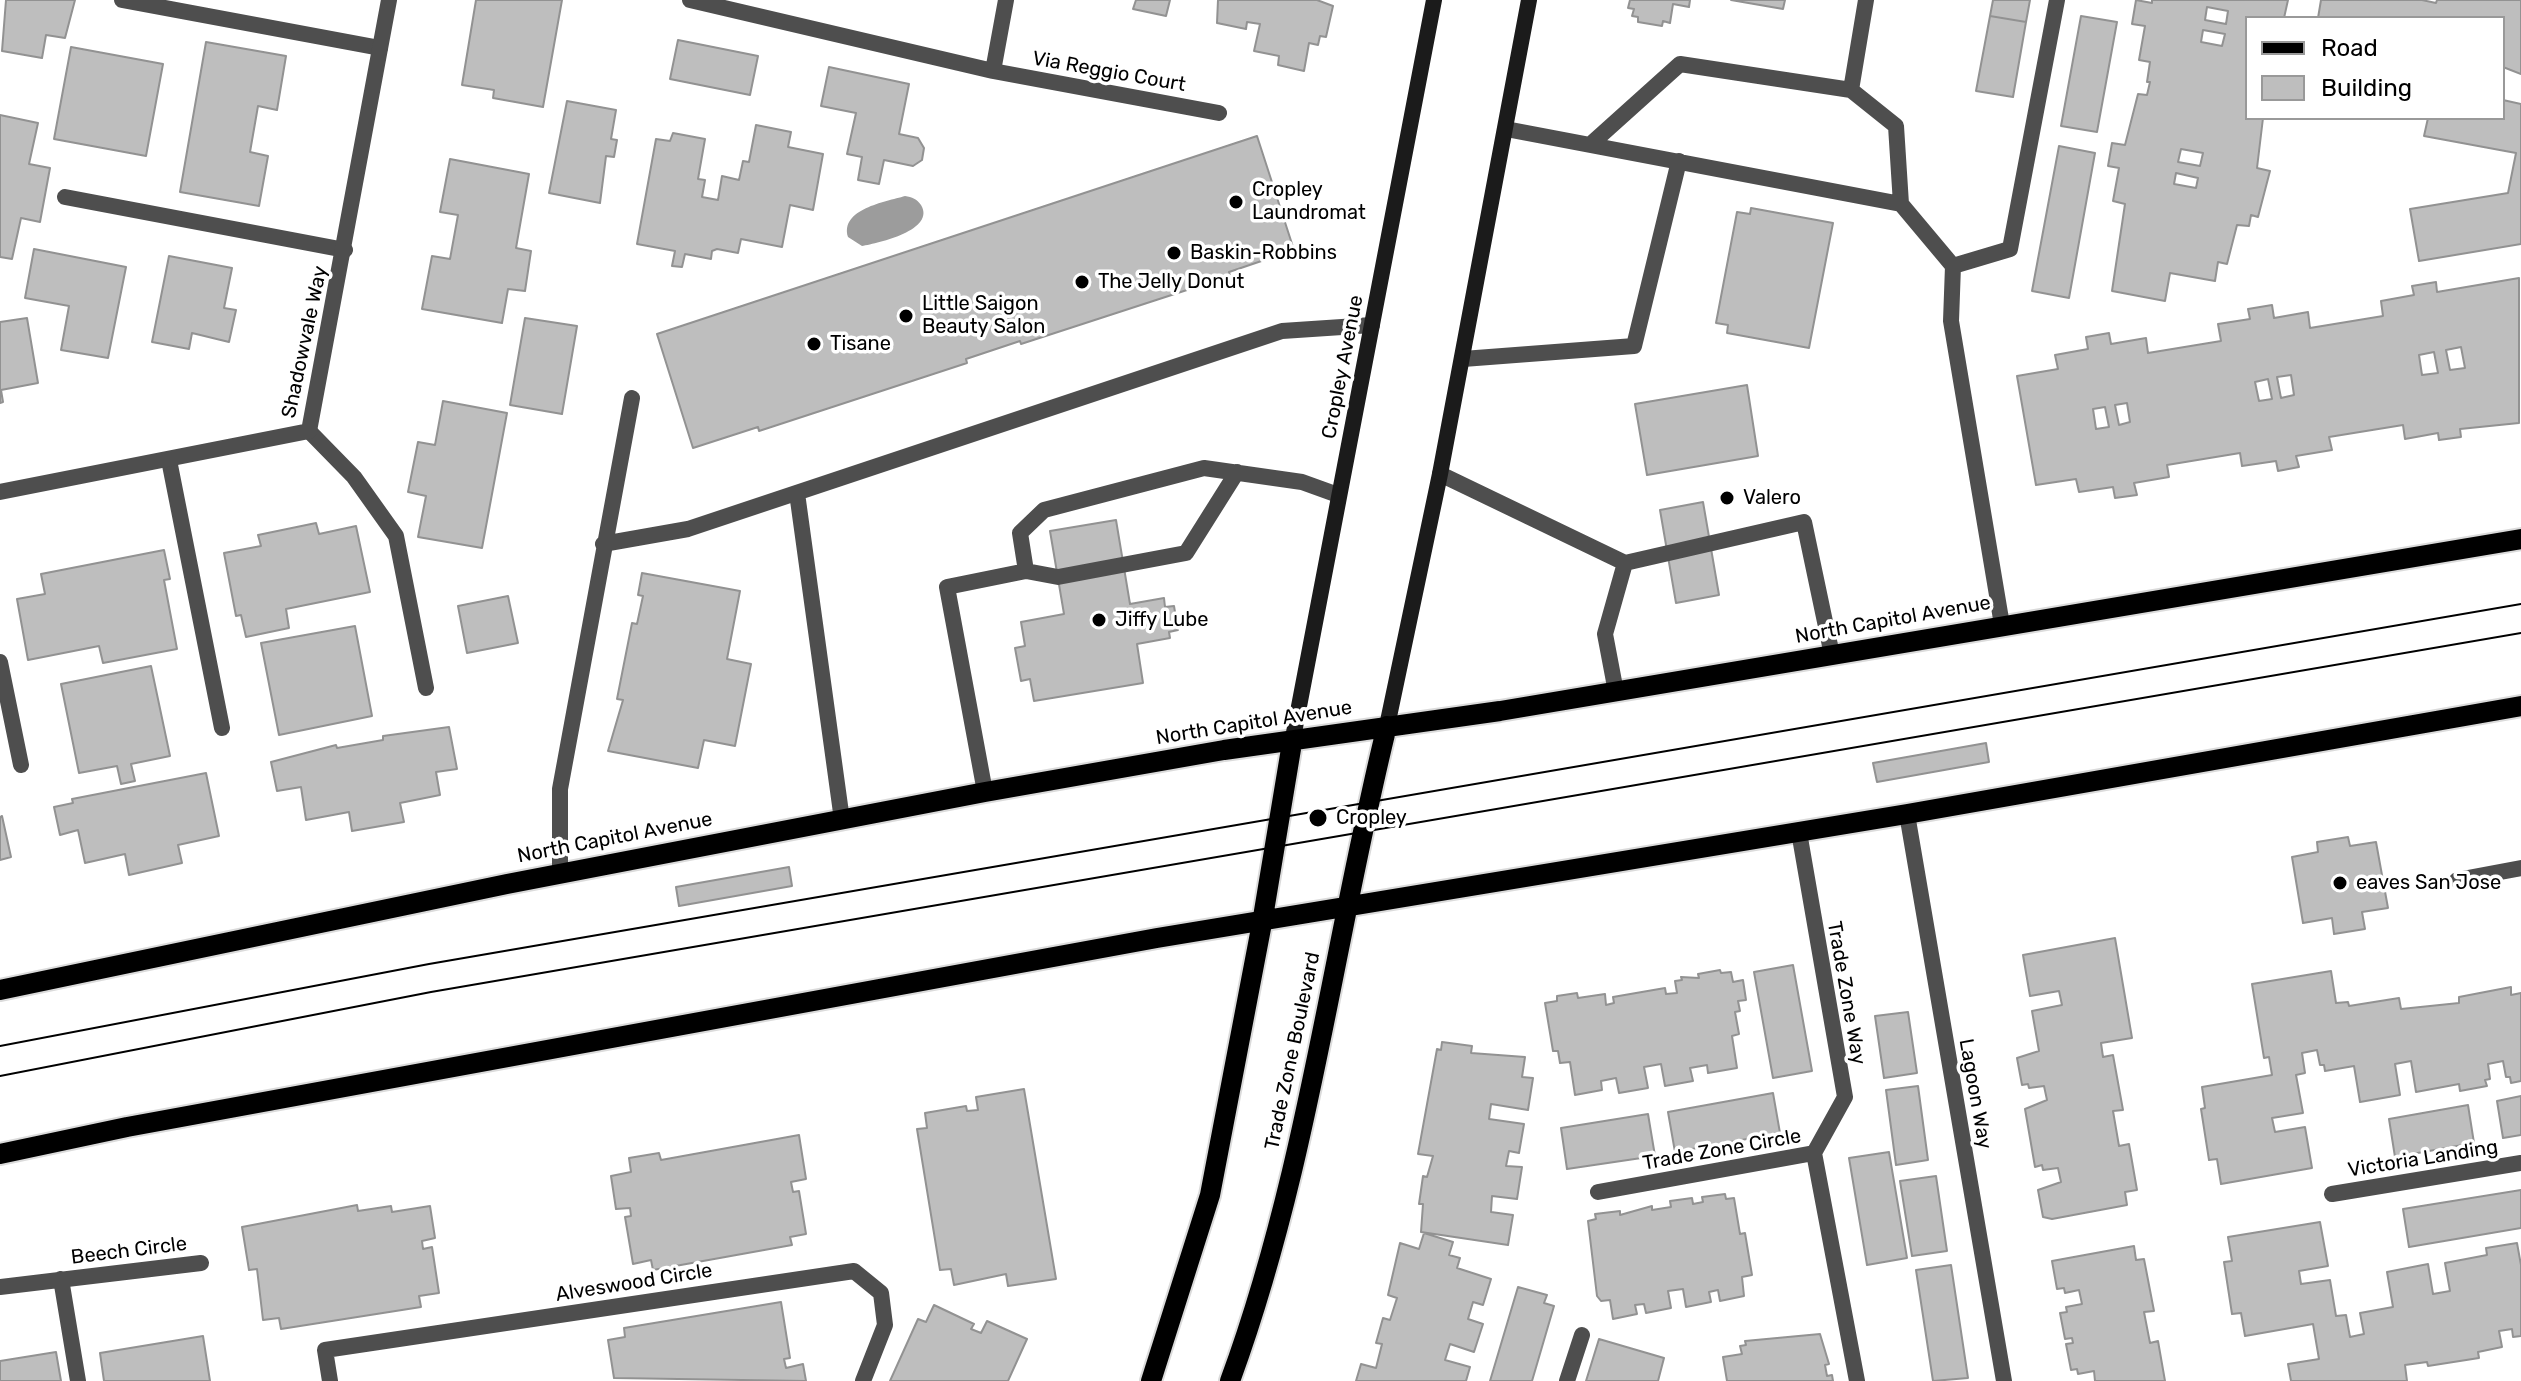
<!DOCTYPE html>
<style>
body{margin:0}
#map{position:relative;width:2521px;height:1381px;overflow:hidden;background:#fff;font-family:Rubik,sans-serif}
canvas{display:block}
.legend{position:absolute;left:2245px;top:16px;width:260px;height:104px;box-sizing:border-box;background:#fff;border:2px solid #999;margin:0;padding:10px 14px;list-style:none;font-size:24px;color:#000}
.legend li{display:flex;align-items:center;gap:16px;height:40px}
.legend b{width:40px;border:2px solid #999}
</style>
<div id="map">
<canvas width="2521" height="1381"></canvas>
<ul class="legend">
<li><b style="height:10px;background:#000"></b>Road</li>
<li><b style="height:22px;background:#bebebe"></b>Building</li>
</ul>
</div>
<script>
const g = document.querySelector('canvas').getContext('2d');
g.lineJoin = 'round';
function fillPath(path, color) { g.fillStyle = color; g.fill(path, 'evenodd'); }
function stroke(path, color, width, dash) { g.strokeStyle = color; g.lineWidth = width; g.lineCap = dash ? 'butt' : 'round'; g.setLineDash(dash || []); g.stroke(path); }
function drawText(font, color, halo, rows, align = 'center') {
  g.font = font + ' Rubik,sans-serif'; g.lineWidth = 7; g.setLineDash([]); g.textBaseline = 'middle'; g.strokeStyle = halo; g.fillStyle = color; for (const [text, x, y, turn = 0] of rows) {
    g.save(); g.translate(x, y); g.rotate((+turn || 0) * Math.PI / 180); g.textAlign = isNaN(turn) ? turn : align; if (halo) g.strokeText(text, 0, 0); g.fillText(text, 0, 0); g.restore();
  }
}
fillPath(new Path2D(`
 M905 196C912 197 917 199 921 205 936 230 879 243 862 246L848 237C840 209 885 202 905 196Z`), '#9c9c9c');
const building = new Path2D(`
 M6 0H75L65 38 46 35 42 58 2 51Z
 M476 0H562L543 107 493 98 494 90 462 85Z
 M1136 0H1170L1166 16 1133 9Z
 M1218 0H1317L1333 6 1326 37 1320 36 1318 45 1309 43 1304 71 1278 65 1279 56 1254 51 1260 24 1247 22 1246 29 1217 23Z
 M1630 0H1690L1689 7 1673 4 1670 23 1663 21 1662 26 1638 22V17L1632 16 1634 9 1628 8Z
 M1731 0H1785L1783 9Z
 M1993 0H2030L2026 22 1990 16Z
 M2136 0 2152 3V0H2288L2284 18H2247V118H2263L2257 168 2270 171 2258 217 2251 215 2249 226 2237 225 2227 264 2218 262 2215 281 2170 273 2165 301 2112 291 2125 204 2113 201 2119 168 2108 166 2112 143 2125 145 2138 94 2147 95 2150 82H2147L2150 62 2139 60 2145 26 2132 24ZM2207 7 2228 11 2226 24 2205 20ZM2203 30 2225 34 2222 46 2201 42ZM2181 149 2203 153 2200 166 2178 162ZM2176 173 2198 178 2196 188 2174 184Z
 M2321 0H2422L2436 3 2437 0H2521V74L2503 67V18H2318Z
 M1990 16 2026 22 2013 97 1976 91Z
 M2081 16 2117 22 2097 132 2061 126Z
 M678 40 758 56 750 95 670 79Z
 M206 42 286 56 277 110 258 106 250 152 268 156 259 206 180 192Z
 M71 47 163 64 146 156 54 139Z
 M829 67 909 84 899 134 918 138 924 148 922 160 913 166 884 160 879 184 858 180 862 157 847 154 856 113 821 106Z
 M2503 100 2521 104V244L2419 261 2410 209 2508 193 2516 153 2424 136 2428 118H2503Z
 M567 101 616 110 611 139 617 140 614 157 606 156 600 203 549 193Z
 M0 115 38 123 29 164 50 168 40 222 21 218 12 259 0 257Z
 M756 125 791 132 788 147 823 154 813 210 790 205 782 247 741 239 738 253 717 249 712 251 711 259 685 254 682 267 672 266 675 251 637 244 656 139 670 141 673 133 705 139 698 179 705 180 702 197 718 200 722 176 739 180 743 161 749 162Z
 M1257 136 1294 250 1229 272 1230 276 1021 344 1020 341 966 359 967 363 759 431 758 427 693 448 657 334Z
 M2059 146 2095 153 2069 298 2032 291Z
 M450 159 529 174 516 248 531 251 525 291 508 289 502 323 422 309 432 256 450 259 458 215 440 212Z
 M1751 208 1833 223 1809 348 1727 333 1728 325 1716 323 1737 212 1750 214Z
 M34 249 126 267 108 358 61 350 69 306 25 298Z
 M169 256 232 268 224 308 236 310 229 342 192 333 189 349 152 342Z
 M2519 278V423L2460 429 2461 437 2439 440 2438 433 2405 439 2403 425 2329 437 2332 450 2296 456 2299 467 2278 471 2276 461 2242 466 2240 453 2167 465 2169 477 2134 483 2137 495 2115 498 2113 487 2079 492 2076 479 2036 485 2017 376 2058 369 2055 355 2088 349 2086 337 2109 333 2111 344 2146 338 2148 353 2221 341 2218 324 2250 319 2248 309 2272 305 2274 318 2308 312 2310 328 2383 316 2381 301 2414 295 2412 286 2436 282 2437 292ZM2461 347 2465 368 2450 370 2446 350ZM2434 352 2438 373 2422 375 2419 355ZM2291 375 2294 395 2281 398 2277 377ZM2268 379 2272 399 2259 401 2255 382ZM2127 403 2130 422 2119 425 2115 405ZM2105 407 2109 427 2096 429 2093 409Z
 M27 318 38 383 1 390 3 402 0 403V322Z
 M525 318 577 326 562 414 510 405Z
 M1747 385 1758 456 1647 475 1635 404Z
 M443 401 507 413 482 548 418 537 426 496 408 492 418 442 435 445Z
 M1703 502 1719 595 1676 603 1660 510Z
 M1116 520 1130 604 1164 598 1165 607 1174 606 1178 630 1169 632 1170 638 1137 644 1143 683 1034 701 1030 679 1021 681 1015 648 1025 646 1021 622 1064 614 1050 531Z
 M316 523 319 534 356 526 370 592 286 609 289 628 246 637 241 615 236 616 224 553 261 546 258 535Z
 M164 550 170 579 164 580 177 649 103 663 99 646 28 660 17 599 45 594 41 574Z
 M642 573 740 591 727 659 751 664 735 746 704 740 698 768 608 751 623 700 617 699 632 623 637 624 643 596 638 595Z
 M508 596 518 643 467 653 458 606Z
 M355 626 372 716 279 735 261 643Z
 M151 666 170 756 131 764 135 781 121 784 117 766 79 773 61 684Z
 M449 727 457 769 436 772 440 795 400 803 404 822 352 831 349 812 306 820 301 787 277 791 271 762 336 745 337 748 383 740V736Z
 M1986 743 1989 762 1877 782 1873 763Z
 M206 773 219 836 178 845 182 863 129 875 125 854 85 863 78 830 60 835 54 807 73 803 72 799Z
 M2 816 11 857 0 860V817Z
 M2348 837 2350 846 2376 842 2388 908 2362 912 2365 929 2334 934 2332 918 2303 923 2292 857 2318 852 2317 842Z
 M789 867 792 886 679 906 676 887Z
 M2115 938 2132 1038 2101 1043 2103 1057 2113 1055 2123 1110 2113 1111 2119 1146 2129 1144 2137 1190 2125 1192 2127 1205 2052 1219 2043 1217 2038 1190 2061 1182 2058 1168 2043 1170 2042 1165 2035 1167 2025 1109 2047 1100 2044 1086 2029 1088 2028 1084 2022 1085 2017 1058 2039 1051 2032 1011 2062 1005 2059 991 2030 996 2023 955Z
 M1793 965 1812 1071 1773 1078 1754 972Z
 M1720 970 1721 973 1731 972 1733 982 1743 980 1746 1000 1738 1001 1740 1011 1735 1012 1739 1034 1732 1036 1737 1068 1708 1073 1707 1065 1690 1068 1693 1081 1665 1086 1661 1064 1644 1067 1648 1088 1619 1093 1616 1078 1601 1081 1602 1090 1575 1095 1570 1062 1560 1063 1558 1051H1553L1545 1003 1557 1001V996L1577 993 1578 998 1605 994 1606 1005 1614 1003 1613 997 1665 988 1666 994 1677 993 1675 981 1682 980 1681 977 1699 978 1698 974Z
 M2331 971 2336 1003 2348 1002 2349 1006 2399 998 2401 1009 2459 1003V997L2511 987V995L2521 993V1081L2511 1083 2510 1077H2506L2503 1061 2488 1064 2490 1079 2485 1080 2487 1086 2460 1091 2459 1084 2416 1092 2411 1061 2395 1064 2400 1095 2360 1102 2354 1066 2325 1071 2324 1065H2320L2317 1050 2302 1053 2305 1073 2296 1075 2303 1113 2272 1118 2275 1132 2305 1127 2312 1168 2221 1184 2217 1159 2209 1160 2201 1109 2205 1108 2202 1087 2272 1075 2269 1057 2264 1058 2252 984Z
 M1908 1012 1917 1073 1884 1078 1875 1016Z
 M1442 1042 1472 1046 1471 1053 1525 1057 1522 1077 1533 1078 1528 1110 1491 1104 1489 1119 1524 1124 1519 1153 1509 1151 1506 1166 1522 1167 1517 1199 1492 1196 1491 1212 1513 1215 1508 1245 1421 1232 1423 1204H1419L1423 1176 1427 1177 1433 1156 1418 1154 1437 1049 1441 1050Z
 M1918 1086 1928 1160 1896 1165 1886 1090Z
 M1024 1089 1056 1279 1008 1286 1006 1274 954 1285 951 1269 940 1270 917 1129 927 1128 925 1113 966 1106 967 1111 978 1110 976 1097Z
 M1773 1093 1780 1133 1675 1152 1668 1112Z
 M2521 1096V1135L2503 1138 2497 1101Z
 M2468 1105 2474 1143 2395 1157 2389 1119Z
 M1648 1114 1655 1156 1567 1169 1561 1128Z
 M799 1135 806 1179 791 1182 793 1192 799 1191 806 1234 790 1237 792 1245 653 1270 651 1260 633 1264 625 1217 631 1216 630 1208 616 1209 611 1176 631 1172 629 1158 659 1153 661 1160Z
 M1889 1152 1907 1258 1867 1265 1849 1158Z
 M1936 1176 1947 1251 1912 1256 1900 1181Z
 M2521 1190V1228L2409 1247 2403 1209Z
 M1725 1194 1726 1199 1734 1198 1740 1234 1745 1233 1752 1275 1742 1277 1744 1296 1720 1301 1718 1290 1709 1292 1711 1302 1686 1307 1683 1289 1668 1291 1671 1308 1646 1313 1644 1304 1635 1305 1637 1314 1613 1319 1610 1300 1601 1301 1597 1296 1588 1221 1596 1219 1595 1214 1620 1211V1215L1652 1206V1210L1671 1207 1670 1201 1692 1198 1693 1204 1703 1202 1702 1197Z
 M357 1205 358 1211 391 1206 392 1212 430 1206 435 1238 422 1241 423 1249 432 1247 439 1293 419 1296 421 1307 281 1329 279 1318 263 1320 257 1269 249 1270 242 1227Z
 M2320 1222 2328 1266 2299 1271 2301 1284 2330 1280 2336 1316 2346 1315 2350 1337 2364 1334 2360 1313 2393 1307 2387 1272 2428 1264 2433 1294 2450 1291 2445 1263 2487 1255 2486 1248 2517 1243 2521 1265V1336L2513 1337 2512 1329 2499 1331 2502 1347 2478 1352 2479 1358 2428 1366 2427 1362 2405 1365 2407 1381H2291L2288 1364 2319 1359 2313 1324 2245 1336 2241 1313 2232 1314 2224 1262 2232 1261 2228 1237Z
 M1424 1233 1453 1242 1449 1255 1460 1258 1457 1268 1491 1279 1483 1305 1473 1302 1468 1319 1483 1324 1474 1352 1450 1344 1445 1360 1470 1367 1466 1381H1356L1361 1364 1376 1368 1382 1344 1376 1343 1383 1318 1390 1320 1397 1298 1388 1295 1400 1243 1419 1249Z
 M2134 1246 2136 1260 2144 1259 2154 1311 2144 1312 2150 1343 2158 1341 2165 1381H2095L2094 1371 2078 1374 2077 1369 2071 1370 2066 1344 2073 1343 2072 1338 2065 1339 2060 1313 2067 1312 2066 1307 2082 1304 2079 1290 2065 1293 2064 1288 2057 1289 2052 1261Z
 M1951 1265 1968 1378 1933 1381 1916 1270Z
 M1518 1287 1547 1295 1544 1303 1554 1306 1532 1381H1490Z
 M781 1302 790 1358 784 1359 786 1368 803 1364 806 1381 614 1378 608 1340 625 1337 624 1328Z
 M934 1305 974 1324 971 1329 981 1333 987 1321 1027 1339 1008 1381H890L918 1319 926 1322Z
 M1820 1334 1829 1364 1825 1365 1827 1376 1832 1375 1833 1381H1727L1723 1357 1742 1354 1740 1346 1746 1345 1745 1341Z
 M203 1336 210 1381H104L100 1353Z
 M1599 1339 1664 1358 1658 1381H1586Z
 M56 1352 61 1381H0V1361Z`);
fillPath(building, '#bebebe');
stroke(building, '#929292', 2);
const primary = new Path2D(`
 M0 990 507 884 985 792 1224 750 1500 711 2521 539
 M0 1154 127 1127 1157 938 1907 814 2521 706
 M1151 1381 1210 1195 1262 923 1292 743
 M1230 1381C1308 1169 1333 944 1387 726`);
stroke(primary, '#dbdbdb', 24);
stroke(new Path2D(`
 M122 0 380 48
 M1851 90 1896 126 1901 204
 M1506 129 1901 204 1953 266 1951 321 2002 625
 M1591 144 1680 64 1851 90 1866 0
 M65 197 345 250
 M1953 266 2010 249 2057 0
 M1463 359 1634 346 1679 161
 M309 431 354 477 396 536 426 688
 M169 460 222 728
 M1440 474 1625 563
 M797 493 842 820
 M603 544 688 529 1282 331 1372 325
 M1026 571 1058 577 1186 553 1237 472
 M0 662 21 765
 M1616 692 1605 634 1625 563 1804 522 1832 655
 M985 792 947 587 1026 571 1020 533 1044 510 1204 468 1302 482 1338 495
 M560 873V789L632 398
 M2457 880 2521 868
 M330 1381 325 1350 854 1271 881 1293 885 1325 863 1381`), '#4e4e4e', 16);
stroke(new Path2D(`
 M690 0 993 71 1219 113
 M993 71 1006 0
 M0 492 309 431 389 0
 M1907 814 2004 1381
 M1799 832 1845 1097 1814 1153
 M1598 1192 1814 1153 1857 1381
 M2332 1194 2521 1163
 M61 1279 78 1381
 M0 1287 201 1263
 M1567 1381 1582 1335`), '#4e4e4e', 16);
stroke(new Path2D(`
 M1387 726 1440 474 1529 0
 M1292 743 1434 0`), '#1b1b1b', 16);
stroke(primary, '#000', 20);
stroke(new Path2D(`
 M0 1046 429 964 2521 604
 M0 1076 431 992 2521 633`), '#000', 2);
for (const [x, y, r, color] of [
 [1236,202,8,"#000"],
 [1174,253,8,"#000"],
 [1082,282,8,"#000"],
 [906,316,8,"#000"],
 [814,344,8,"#000"],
 [1727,498,8,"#000"],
 [1099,620,8,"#000"],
 [1318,818,10,"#000"],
 [2340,883,8,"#000"]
]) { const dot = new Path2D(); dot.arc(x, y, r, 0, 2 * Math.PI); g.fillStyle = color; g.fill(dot); stroke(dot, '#fff', 3); }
drawText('20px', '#000', '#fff', [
 ["Via Reggio Court",1109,72,10],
 ["Shadowvale Way",305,342,-78],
 ["Cropley Avenue",1343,367,-79],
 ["North Capitol Avenue",1893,620,-10],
 ["North Capitol Avenue",1254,723,-9],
 ["North Capitol Avenue",615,838,-11],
 ["Trade Zone Way",1846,993,80],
 ["Trade Zone Boulevard",1293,1051,-78],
 ["Lagoon Way",1975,1094,80],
 ["Trade Zone Circle",1722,1150,-10],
 ["Victoria Landing",2423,1159,-9],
 ["Beech Circle",129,1251,-7],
 ["Alveswood Circle",634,1283,-9]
]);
drawText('20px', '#000', '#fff', [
 ["Cropley",1252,190],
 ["Laundromat",1252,213],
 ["Baskin-Robbins",1190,253],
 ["The Jelly Donut",1098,282],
 ["Little Saigon",922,304],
 ["Beauty Salon",922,327],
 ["Tisane",830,344],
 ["Valero",1743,498],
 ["Jiffy Lube",1115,620],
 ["Cropley",1336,818],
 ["eaves San Jose",2356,883]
], 'left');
</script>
